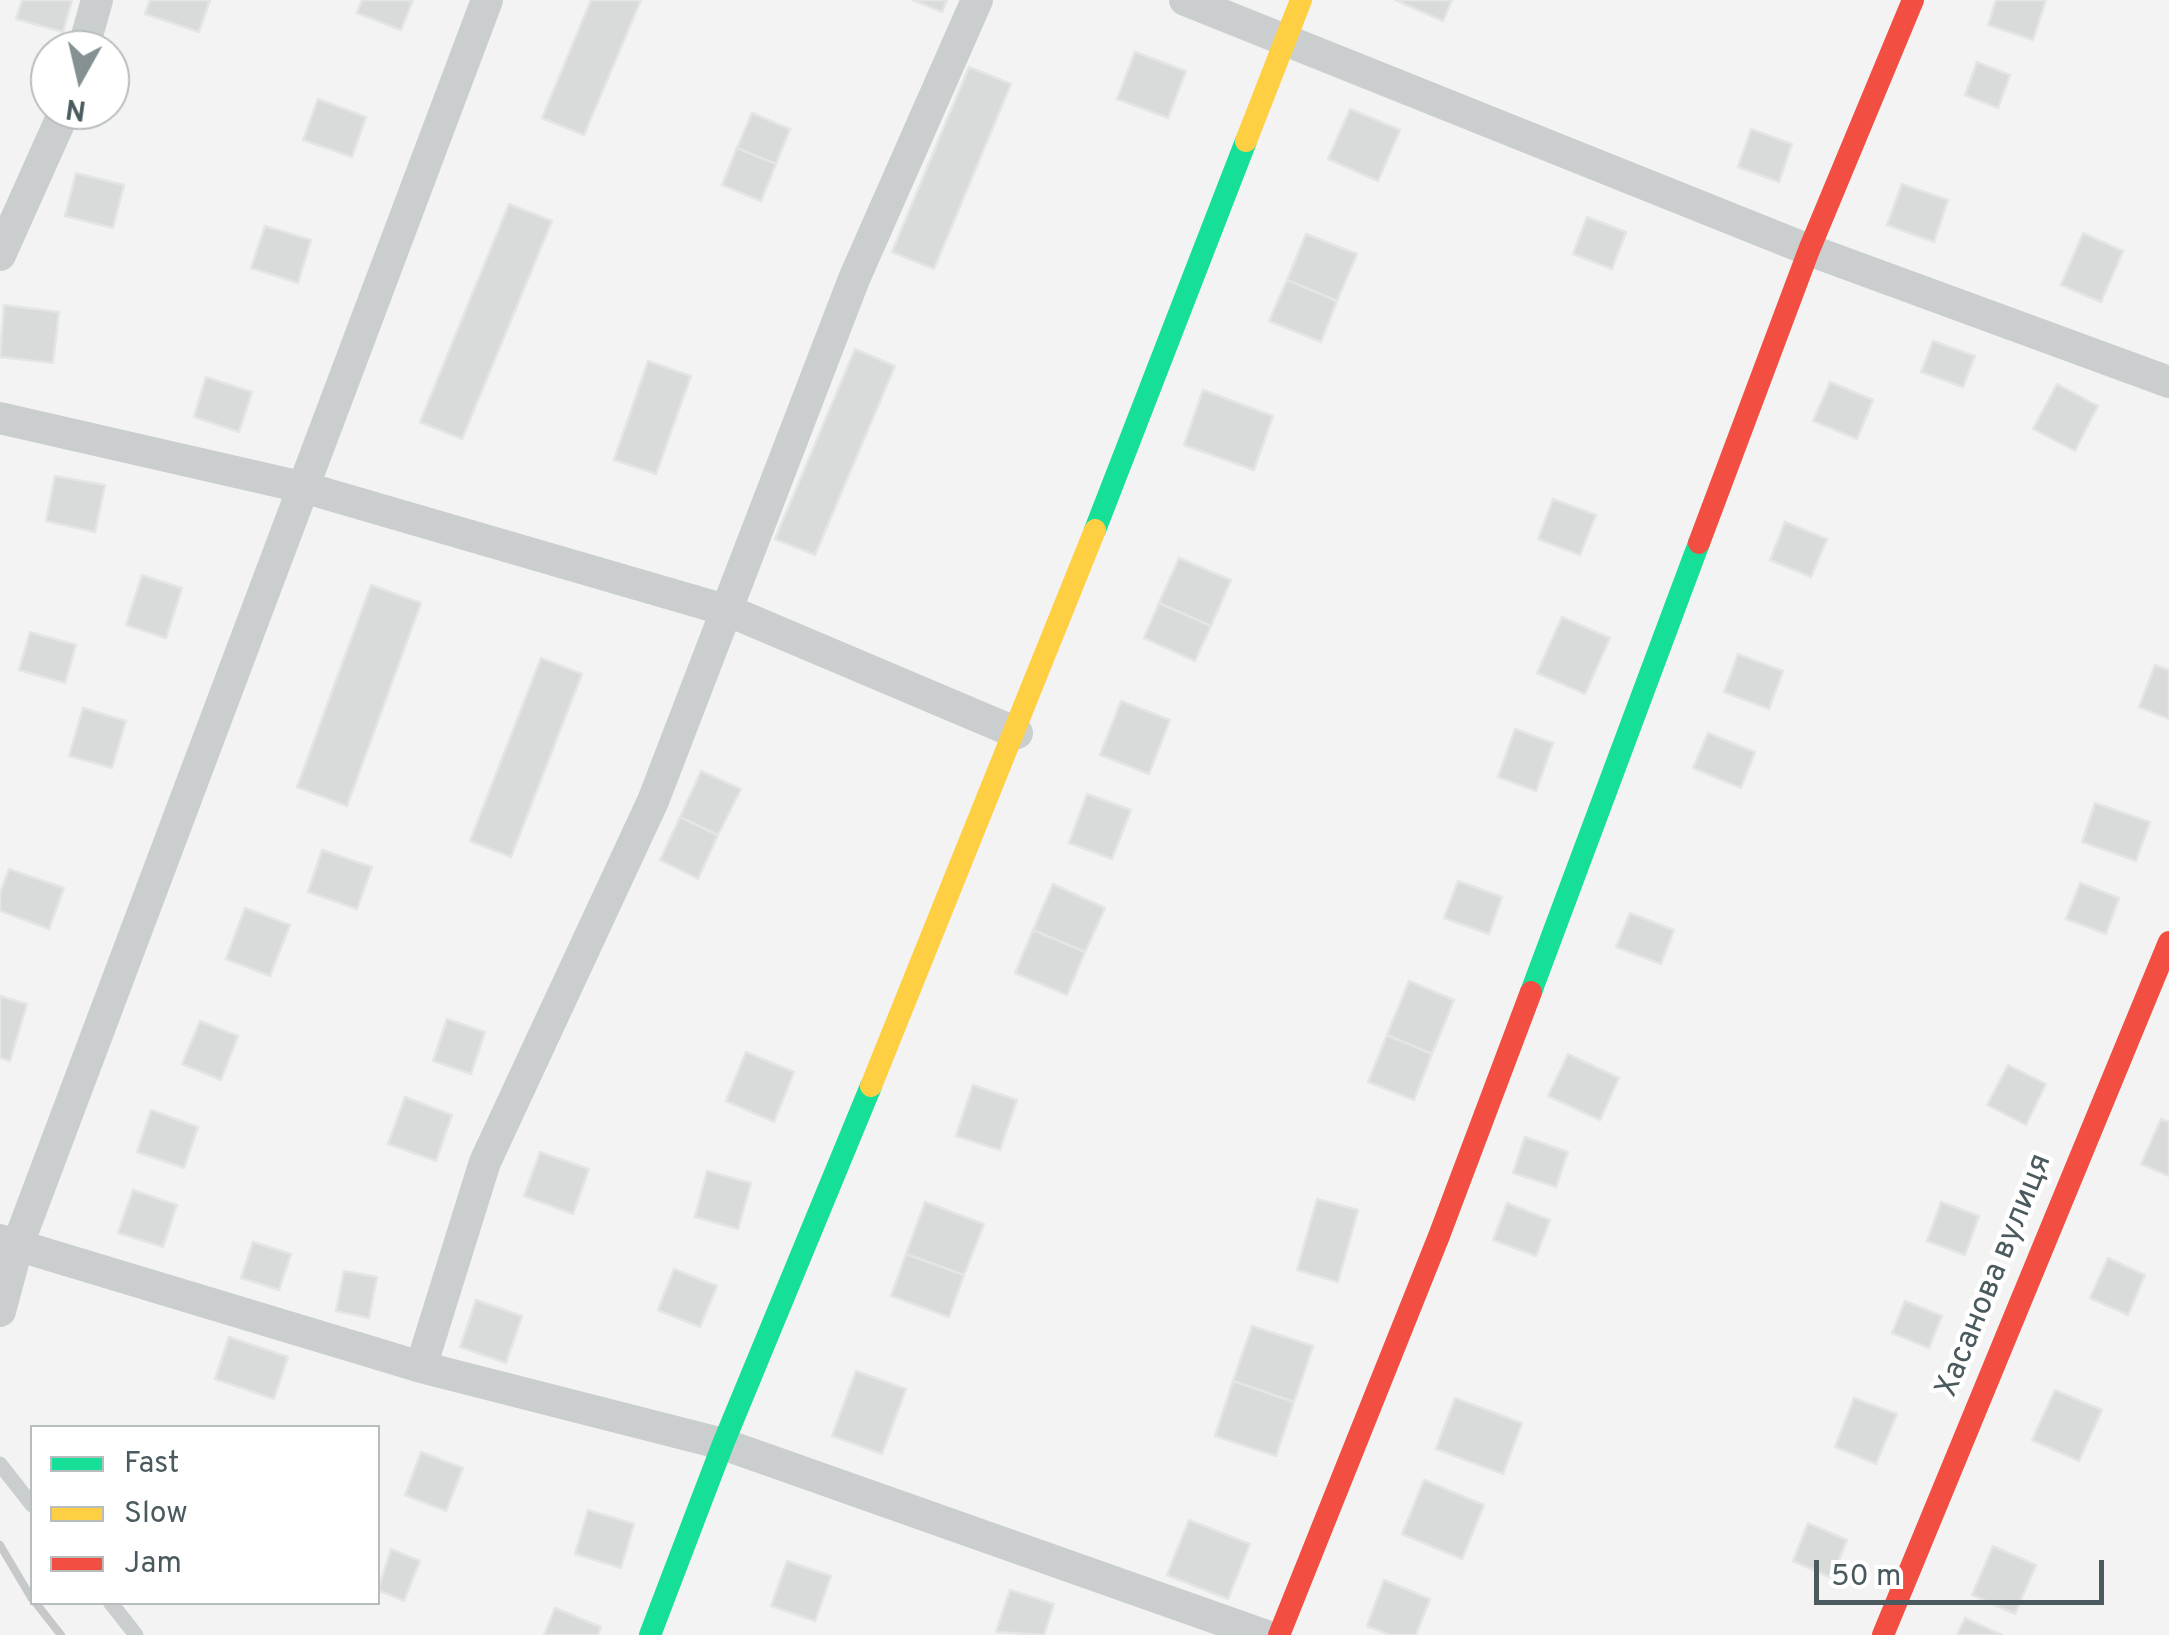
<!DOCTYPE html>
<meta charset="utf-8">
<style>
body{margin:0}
#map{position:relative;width:2169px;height:1635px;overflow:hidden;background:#f3f3f3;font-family:Overpass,sans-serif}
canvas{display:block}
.legend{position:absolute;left:30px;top:1425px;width:350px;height:180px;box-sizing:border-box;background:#fff;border:2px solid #b7bdbf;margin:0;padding:12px 18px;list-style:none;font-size:30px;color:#4a5a5e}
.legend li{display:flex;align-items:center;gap:20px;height:50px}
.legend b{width:50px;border:2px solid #b7bdbf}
.north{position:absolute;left:30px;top:30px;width:100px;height:100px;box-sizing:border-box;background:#fff;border:2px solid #b7bdbf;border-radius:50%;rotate:188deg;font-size:28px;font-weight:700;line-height:40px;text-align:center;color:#4a5a5e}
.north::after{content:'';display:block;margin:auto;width:35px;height:45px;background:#859092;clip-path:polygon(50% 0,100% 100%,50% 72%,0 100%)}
.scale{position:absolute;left:1814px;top:1560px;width:290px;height:45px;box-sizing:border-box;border:5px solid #4a5a5e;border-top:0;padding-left:12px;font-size:30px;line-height:35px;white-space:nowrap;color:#4a5a5e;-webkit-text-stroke:8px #fff;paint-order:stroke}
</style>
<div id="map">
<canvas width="2169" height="1635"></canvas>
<ul class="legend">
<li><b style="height:12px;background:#16e098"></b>Fast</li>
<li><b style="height:12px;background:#ffcf43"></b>Slow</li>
<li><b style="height:12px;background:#f24e42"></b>Jam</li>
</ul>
<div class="north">N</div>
<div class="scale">50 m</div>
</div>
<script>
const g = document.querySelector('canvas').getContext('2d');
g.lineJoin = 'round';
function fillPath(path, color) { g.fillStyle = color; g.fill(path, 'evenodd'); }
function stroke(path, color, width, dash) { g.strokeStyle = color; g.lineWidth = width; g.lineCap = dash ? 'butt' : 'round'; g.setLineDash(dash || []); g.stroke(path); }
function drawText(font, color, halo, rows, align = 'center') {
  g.font = font + ' Overpass,sans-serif'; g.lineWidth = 9; g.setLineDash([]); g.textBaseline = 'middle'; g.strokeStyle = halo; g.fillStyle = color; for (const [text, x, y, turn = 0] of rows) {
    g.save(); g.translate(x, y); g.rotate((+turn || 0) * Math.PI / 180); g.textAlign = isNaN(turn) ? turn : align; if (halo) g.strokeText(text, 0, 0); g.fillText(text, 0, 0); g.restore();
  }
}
const building = new Path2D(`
 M22 0H72L63 32 16 19Z
 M150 0H210L199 32 145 14Z
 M362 0H413L401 30 357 13Z
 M591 0H641L584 135 542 118Z
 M913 0H947L942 12Z
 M1395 0H1452L1443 21Z
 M1996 0H2046L2033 40 1988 25Z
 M1135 52 1186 71 1168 118 1117 99Z
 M1977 62 2010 75 1998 108 1965 95Z
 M969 67 1011 84 934 269 892 252Z
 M318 99 366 117 352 157 303 140Z
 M1350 109 1400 130 1378 181 1328 159Z
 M752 113 790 129 776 164 737 148Z
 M1751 129 1792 144 1779 182 1738 167Z
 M737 148 776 164 761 201 722 185Z
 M76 173 124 185 113 228 65 216Z
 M1902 184 1948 200 1934 242 1887 225Z
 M509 204 552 221 462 439 420 422Z
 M1587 217 1626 232 1612 269 1573 254Z
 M265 226 311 240 298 283 251 268Z
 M2083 233 2123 251 2101 302 2061 285Z
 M1306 234 1357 254 1337 301 1287 280Z
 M1287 280 1337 301 1321 342 1269 321Z
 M4 305 59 312 53 363 0 357Z
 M1933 341 1975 356 1963 387 1921 372Z
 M855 349 895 366 815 555 775 539Z
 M648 361 691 376 656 474 614 460Z
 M206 377 252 392 239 432 194 417Z
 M1830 382 1873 400 1857 439 1813 421Z
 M2057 384 2098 406 2075 451 2033 429Z
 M1203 390 1273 416 1254 470 1184 445Z
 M55 476 105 485 95 532 46 521Z
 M1553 499 1596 515 1580 555 1538 539Z
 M1785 522 1827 539 1811 577 1770 560Z
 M1179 558 1231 580 1211 626 1159 603Z
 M142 575 182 588 166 638 126 625Z
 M371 585 421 603 347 806 297 787Z
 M1159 603 1211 626 1195 661 1144 638Z
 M1562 617 1610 638 1585 694 1537 673Z
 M30 632 76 645 65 683 19 670Z
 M1738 654 1783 671 1769 709 1724 692Z
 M541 658 582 674 511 857 470 841Z
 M2155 665 2169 670V719L2139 707Z
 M1121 701 1170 720 1149 774 1100 755Z
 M83 708 126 721 112 768 69 756Z
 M1515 729 1553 743 1536 791 1498 777Z
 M1708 733 1755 752 1741 788 1693 768Z
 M701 771 741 789 718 835 680 817Z
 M1087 794 1131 810 1112 859 1069 843Z
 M2095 803 2150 822 2136 861 2082 842Z
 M680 817 718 835 698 879 660 860Z
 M322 850 372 867 357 909 308 892Z
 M9 869 64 888 49 929 0 911V893Z
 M1458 881 1502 897 1489 934 1444 918Z
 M2080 883 2119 898 2106 934 2066 919Z
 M1053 884 1105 908 1085 952 1033 930Z
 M245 908 290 925 270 976 226 959Z
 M1630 913 1674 930 1661 964 1616 947Z
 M1033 930 1085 952 1067 995 1015 973Z
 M1409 981 1454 1000 1432 1054 1387 1035Z
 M0 996 27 1004 10 1061 0 1058Z
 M447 1019 485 1032 471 1074 433 1061Z
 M200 1021 238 1036 221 1080 182 1064Z
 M1387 1035 1432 1054 1414 1100 1368 1082Z
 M746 1052 794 1072 774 1122 726 1101Z
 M1568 1054 1619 1078 1600 1120 1548 1096Z
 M2008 1065 2046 1084 2026 1125 1987 1105Z
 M973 1085 1017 1100 1000 1150 956 1136Z
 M405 1097 452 1115 436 1161 388 1144Z
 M151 1110 198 1127 184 1168 137 1152Z
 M2161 1119 2169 1122V1176L2141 1164Z
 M1525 1137 1568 1152 1556 1187 1513 1173Z
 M540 1152 589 1169 573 1214 524 1196Z
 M707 1171 751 1183 738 1229 695 1217Z
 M133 1190 177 1205 163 1247 118 1233Z
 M1317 1199 1358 1210 1338 1282 1297 1270Z
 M925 1202 984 1224 964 1275 906 1254Z
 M1941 1202 1979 1216 1965 1255 1927 1241Z
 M1507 1203 1550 1220 1536 1256 1493 1240Z
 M253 1242 291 1254 279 1290 241 1278Z
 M906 1254 964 1275 949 1317 891 1296Z
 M2108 1258 2145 1275 2128 1315 2090 1298Z
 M674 1269 717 1286 700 1327 658 1310Z
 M344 1271 377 1277 369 1318 336 1311Z
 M476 1300 522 1316 506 1363 460 1347Z
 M1905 1301 1942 1316 1929 1348 1892 1333Z
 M1252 1326 1313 1346 1294 1402 1233 1381Z
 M229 1337 288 1357 274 1399 215 1379Z
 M856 1371 906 1389 882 1454 832 1436Z
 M1233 1381 1294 1402 1276 1456 1215 1436Z
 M2055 1390 2102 1410 2079 1461 2032 1440Z
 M1455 1398 1522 1423 1503 1474 1436 1449Z
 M1854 1398 1897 1414 1876 1464 1835 1447Z
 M421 1452 463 1468 446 1511 405 1495Z
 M1424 1480 1484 1505 1462 1559 1402 1534Z
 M588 1510 634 1524 621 1568 575 1554Z
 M1189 1520 1250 1544 1228 1599 1167 1575Z
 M1808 1523 1847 1540 1832 1578 1793 1561Z
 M1993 1546 2036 1565 2015 1614 1972 1595Z
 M391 1549 420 1561 404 1601 378 1590Z
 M787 1561 831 1576 815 1621 771 1606Z
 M1384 1580 1430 1599 1416 1635H1390L1367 1626Z
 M1010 1590 1054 1604 1044 1635 996 1632Z
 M555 1608 601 1627 598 1635H544Z
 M1965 1618 2002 1635H1957Z`);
fillPath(building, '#d9dbdb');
stroke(building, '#e4e5e5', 2.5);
stroke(new Path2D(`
 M0 1464 32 1505
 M110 1602 136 1635`), '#cacece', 15);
stroke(new Path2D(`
 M1185 0 1809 250 2169 382
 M83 50 97 0
 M0 255 65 110
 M0 418 306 488 729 611 1017 733
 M0 1240 421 1367 723 1444 1264 1635
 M0 1311 18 1244 487 0
 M421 1367 485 1162 653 801 854 279 977 0`), '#cacece', 32);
stroke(new Path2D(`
 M1095 530 1246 141
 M1531 992 1699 543
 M650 1635 723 1444 871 1086`), '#16e098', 22);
stroke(new Path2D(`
 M1246 141 1301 0
 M871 1086 1095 530`), '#ffcf43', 22);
stroke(new Path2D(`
 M1699 543 1809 250 1913 0
 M1279 1635 1439 1236 1531 992
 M1883 1635 2169 942`), '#f24e42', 22);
stroke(new Path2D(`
 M0 1545 32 1599
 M35 1602 61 1635`), '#c6c8c9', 8);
drawText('32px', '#4a5a5e', '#fff', [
 ["Хасанова вулиця",1996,1276,-68]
]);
</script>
